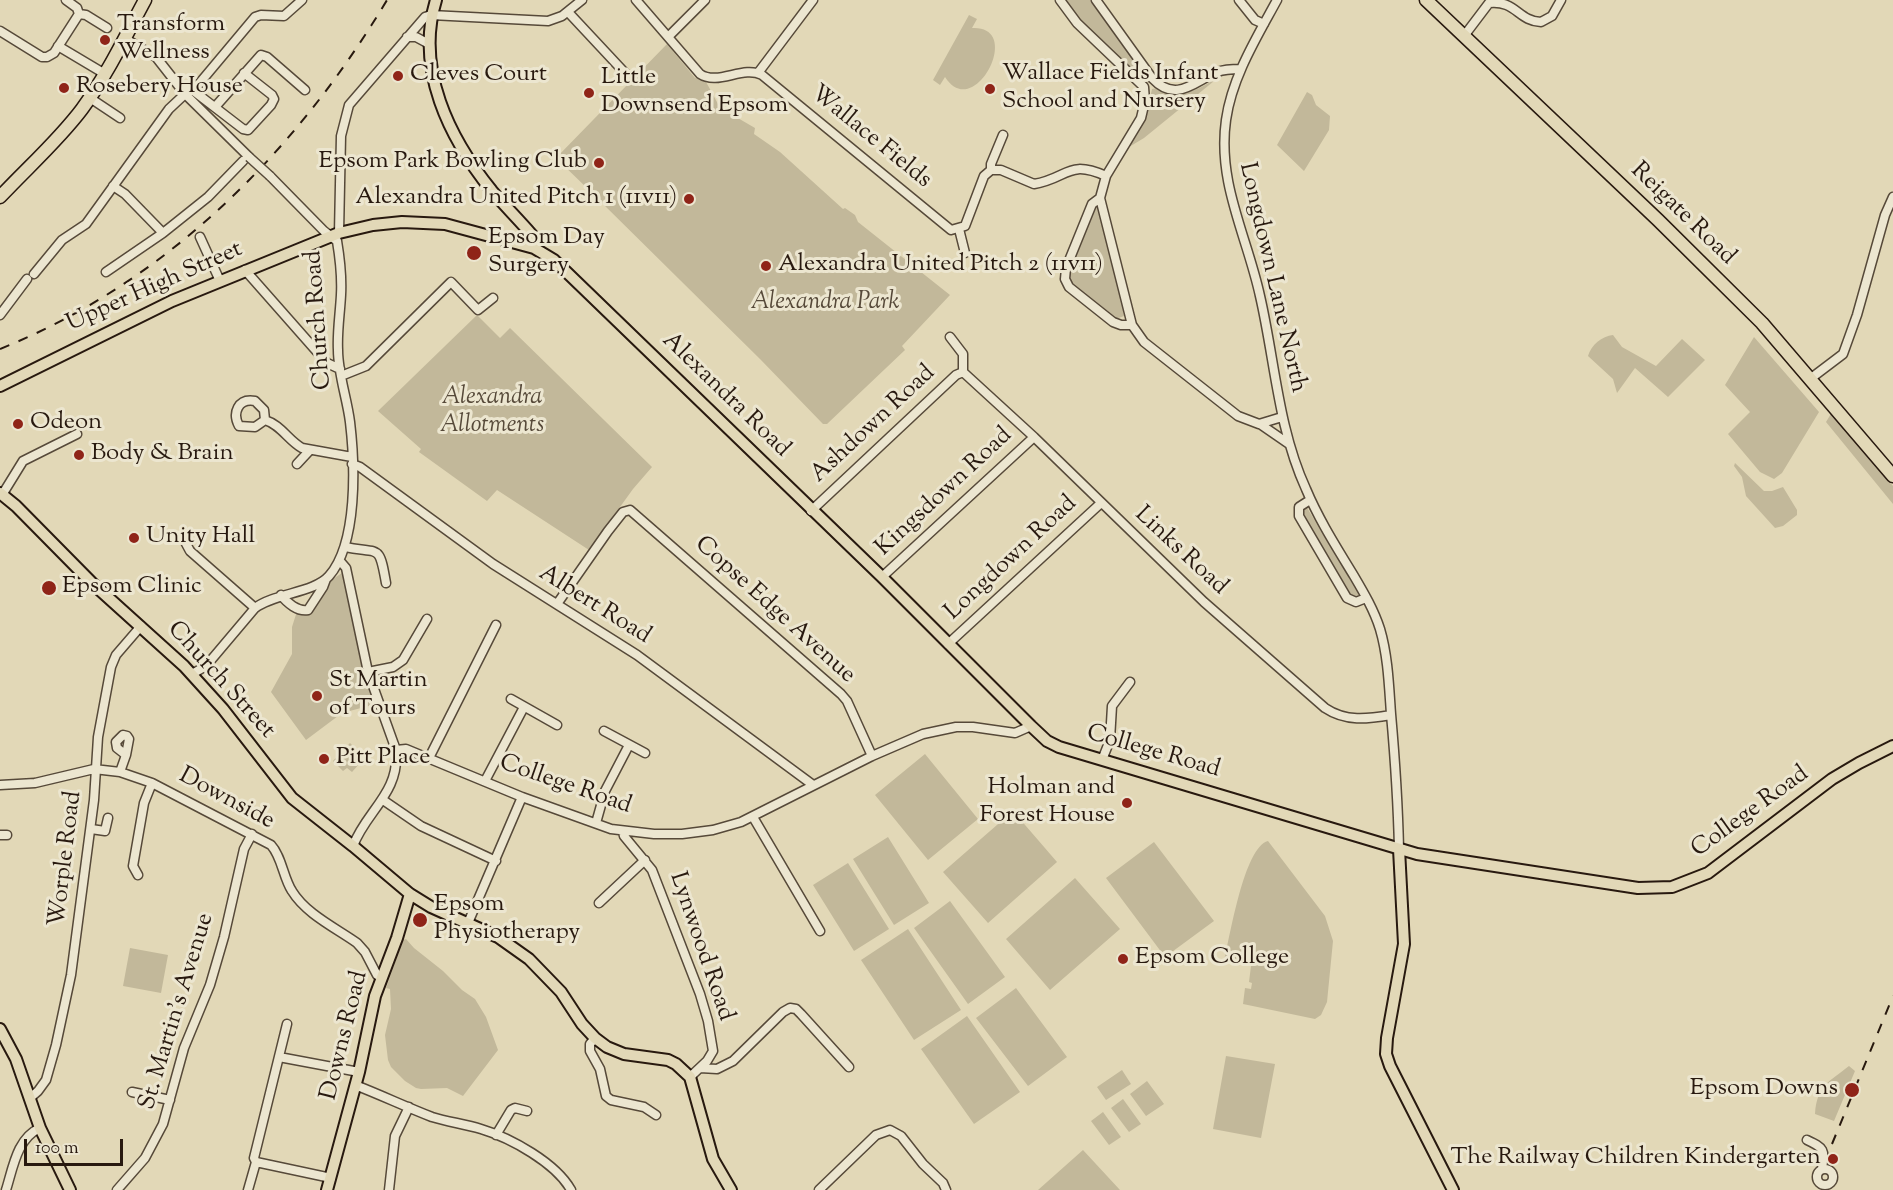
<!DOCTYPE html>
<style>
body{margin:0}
#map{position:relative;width:1893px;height:1190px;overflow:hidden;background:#e2d8b7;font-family:"Sorts Mill Goudy",serif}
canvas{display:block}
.scale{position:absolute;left:24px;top:1139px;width:99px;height:27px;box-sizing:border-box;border:3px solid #28190f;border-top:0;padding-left:8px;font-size:18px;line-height:21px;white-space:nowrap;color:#28190f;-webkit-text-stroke:4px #ece6d0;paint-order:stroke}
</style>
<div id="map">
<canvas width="1893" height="1190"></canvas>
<div class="scale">100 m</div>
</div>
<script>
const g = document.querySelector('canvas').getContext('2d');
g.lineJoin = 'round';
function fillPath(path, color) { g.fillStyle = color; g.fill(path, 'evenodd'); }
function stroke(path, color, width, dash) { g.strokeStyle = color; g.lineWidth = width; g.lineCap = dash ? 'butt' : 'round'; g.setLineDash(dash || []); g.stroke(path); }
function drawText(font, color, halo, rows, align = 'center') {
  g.font = font + ' "Sorts Mill Goudy",serif'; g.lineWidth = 6; g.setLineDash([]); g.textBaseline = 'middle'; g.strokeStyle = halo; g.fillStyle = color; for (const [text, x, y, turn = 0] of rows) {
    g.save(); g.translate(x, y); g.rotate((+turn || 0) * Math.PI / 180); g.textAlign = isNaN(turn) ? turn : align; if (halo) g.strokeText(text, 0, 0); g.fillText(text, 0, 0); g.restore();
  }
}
fillPath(new Path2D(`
 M1063 0H1092L1150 82 1149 83 1145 84 1075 17Z
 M969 15 977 19 972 28C1025 25 974 123 945 77L940 85 933 80Z
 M667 44 695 78 705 80 718 104 724 110 755 128 754 134 780 152 843 209 845 208 855 215 858 222 950 295 902 346 905 350 827 424H823L760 359 601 202 593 192 592 193 556 158Z
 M1219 77 1144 138 1129 147 1146 116 1152 89C1162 86 1171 93 1181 93 1194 93 1208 83 1219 77Z
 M1307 92 1312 95 1316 105 1330 116 1329 130 1304 171 1277 145Z
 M1095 207 1098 208 1122 301 1124 316 1116 319C1102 309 1068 290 1068 272Z
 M477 315 500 338 510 328 652 467 633 489 589 550 497 490 487 501 419 452 421 449 378 411Z
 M1613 335 1622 347 1656 366 1682 339 1705 360 1668 397 1635 368 1617 393 1613 379 1588 356C1591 345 1602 336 1613 335Z
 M1754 337 1819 412 1782 473 1774 479 1760 472 1728 434 1750 412 1725 385Z
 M1832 412 1893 486V504L1826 422Z
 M1735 463 1764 491H1772L1783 487 1797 510V515L1783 526 1775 528 1746 496 1742 477 1734 466Z
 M1306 506 1359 594 1357 598 1349 597 1300 511Z
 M346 564 380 703 342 713 306 740 271 692 292 654V627L298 608 309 615 330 581 342 573Z
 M350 743 361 754 357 758 361 762 352 772 347 768 343 771 333 761Z
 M925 754 978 819 928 860 875 795Z
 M1013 811 1057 862 988 923 943 872Z
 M888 837 929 903 894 925 853 859Z
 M1268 841 1325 916 1333 941 1327 1002 1321 1015 1315 1019 1243 1004 1245 988 1251 989 1252 983 1249 982 1251 966 1224 961C1230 937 1244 847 1268 841Z
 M1154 842 1214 921 1165 957 1106 878Z
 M848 863 889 929 854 951 813 885Z
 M1075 878 1120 929 1050 990 1006 939Z
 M950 901 1005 977 968 1004 914 928Z
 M908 929 961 1010 914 1040 861 960Z
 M406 939 414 948 443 971 462 990 475 999 486 1017 498 1050 463 1096 447 1088 421 1089 416 1088 405 1081 391 1067 388 1060 385 1035 391 1009 390 989 386 988 403 940Z
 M130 948 168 955 161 993 123 986Z
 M1016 988 1067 1057 1028 1086 976 1018Z
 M967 1016 1020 1092 974 1124 921 1049Z
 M1226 1056 1275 1064 1261 1138 1213 1129Z
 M1849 1066 1855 1071 1834 1121 1815 1114C1817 1085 1829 1082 1849 1066Z
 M1122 1070 1131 1084 1106 1100 1097 1087Z
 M1147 1081 1164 1104 1146 1116 1130 1094Z
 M1123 1099 1141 1124 1129 1132 1111 1108Z
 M1103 1112 1121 1137 1109 1145 1091 1121Z
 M1083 1150 1120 1190H1038Z`), '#c2b89a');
const minor = new Path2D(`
 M66 0 77 8 79 14 86 15 107 28
 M636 0 700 74C718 86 743 65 762 75L951 230 965 226 984 176 991 170H1001L1034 184C1069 178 1067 159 1106 176
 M1060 0 1077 23 1144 87 1145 101 1141 118 1106 176 1100 198 1132 325 1144 342 1238 416 1259 424 1282 417
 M1096 0 1152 78C1176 104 1195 81 1217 72 1225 69 1233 69 1241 69
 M1239 0 1255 20 1264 24
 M1277 0C1257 37 1232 77 1226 120 1217 183 1247 236 1260 296 1275 361 1278 428 1306 489 1319 520 1337 548 1354 576 1364 593 1374 610 1380 629 1388 656 1389 686 1391 714 1395 759 1398 804 1399 849
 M568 12 625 73
 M0 31 42 57H47L54 53 79 14
 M669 36 705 0
 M1464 36 1489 3C1516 0 1518 21 1541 22L1552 16 1561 0
 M407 37H416L429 44
 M124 38 156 57 185 94 249 157
 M58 46 105 74
 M758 73 813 0
 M191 89 243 129 248 130 271 105 274 99 272 95 244 73
 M183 91 198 85 255 17 261 15 284 16 302 0
 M90 98 120 118
 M215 107 261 55 267 57 305 90
 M991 170V164L1003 135
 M1100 198 1092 204 1066 268 1065 279 1069 287 1113 322 1121 325H1132
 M959 229 965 253
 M163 233 208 197 243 161
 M339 233 341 136 349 105 425 17 431 15 548 21 562 16 582 0
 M200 237 220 281
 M245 270 327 363 340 369
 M106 272 163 233 125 194 113 186
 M34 274 62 240 86 224 169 109 185 94
 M0 315 27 279
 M950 337 963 354V372
 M963 372 1034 437 1204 602 1325 708C1346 722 1367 719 1391 715
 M341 376 366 366 451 282 478 310 493 298
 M1810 379 1843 354 1857 315 1885 215 1893 197
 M265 420 264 410 255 401C238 398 232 413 239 426L255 427 265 420C281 425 288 440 302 448L352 457
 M1260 424 1289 444
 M297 464 310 450
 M352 464 360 467 493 564 637 655 813 785
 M2 495 23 461 77 434
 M1310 500 1299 507V516L1347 598 1356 602 1366 598
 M811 511 956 375 963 372
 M183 538 190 551 255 608
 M345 547C380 554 379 543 386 583
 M340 561 346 568 368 672 396 750C400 793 366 811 353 846
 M882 577 1034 437
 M281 595C287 603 298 612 308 610L323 587 326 579
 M557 604 608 531 623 512 630 510 841 694 847 701 872 756
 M948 644 1101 503
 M368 672 393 667 403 660 427 619
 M192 674 206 666 255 608C275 593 314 593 329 576 358 543 355 464 350 422 347 398 338 374 338 350 337 332 340 314 341 295 342 277 340 259 337 241L324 231 270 176
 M511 699 557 725
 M604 731 645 753
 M396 750 406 749 522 797 611 829 654 834H682L713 830 741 822 872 756 923 734 956 727H973L1015 733 1031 726
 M429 758 496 625
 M1102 760 1110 740 1112 706 1130 682
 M120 772 126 755 117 748 116 742 123 735 127 736 129 739 126 755
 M485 781 524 707
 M0 785 35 783 94 769 120 772 152 783 271 845C282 857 283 877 292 891 306 914 336 928 357 943L365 952 377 975 381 977
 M383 800 421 826 496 861
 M753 817 820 931
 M596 823 605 791 629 745
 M91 829 105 831 108 818
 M623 832 624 836 652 870 700 994 708 1021 713 1051 707 1061 690 1077
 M0 835H7
 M138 875 133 866 144 803 152 783
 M599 903 645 860
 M468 923 522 797
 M287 1024 254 1158 256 1162 331 1178
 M595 1038 590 1044V1051L600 1069 606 1096 611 1100 644 1107 656 1115
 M279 1057 359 1072
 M700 1068 717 1069 733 1061 783 1012 790 1008 796 1009 801 1014 849 1067
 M355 1085C381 1095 406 1107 432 1117 448 1122 465 1124 481 1129 511 1138 556 1163 571 1190
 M132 1092 170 1100
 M30 1098 38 1091 46 1080 56 1045 71 975 94 800 98 737 111 667 116 655 141 626
 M496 1135 511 1110 515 1108 527 1111
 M1807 1140C1824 1148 1825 1149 1822 1169
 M1817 1177a8 8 0 1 1 16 0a8 8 0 1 1-16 0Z
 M6 1190C13 1168 17 1138 40 1128
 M117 1190 145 1158 163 1124 184 1048 210 985 224 937 244 849 252 834
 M248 1190 256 1162
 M389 1190 395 1136 409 1107
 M819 1190 876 1135 890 1130 901 1136 923 1164 943 1183 946 1190`);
const major = new Path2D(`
 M436 0C415 69 449 138 492 191 505 206 519 220 532 235L535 242 534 248
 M0 386 172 301 339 233 373 225 402 222 445 224 534 248 554 260 882 577 1031 726 1047 741 1059 747 1417 854 1638 888 1672 887 1708 873 1832 779 1859 763 1893 746
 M0 493 16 506 92 583 184 666 223 709 292 798 353 846 410 894 431 907 498 937 529 959 561 992 582 1024 595 1038 607 1047 624 1054 668 1060 676 1064 690 1077 713 1159 731 1190
 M1399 849 1404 944 1387 1038 1386 1054 1390 1066 1453 1190
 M0 1029 16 1059 40 1128 70 1190
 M327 1190 359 1072 375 996 397 938 410 894`);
const highway = new Path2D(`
 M1426 0 1658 220 1762 323 1893 476
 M0 197C27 168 58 141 82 109 107 75 125 37 145 0`);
stroke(minor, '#564939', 11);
stroke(major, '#28190f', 14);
stroke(highway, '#28190f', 15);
stroke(minor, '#ece6d0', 8);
stroke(major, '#e2d8b7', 10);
stroke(highway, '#e2d8b7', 12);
stroke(new Path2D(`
 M0 349C167 282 296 152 387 0
 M1832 1144 1893 996`), '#28190f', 2, [10, 10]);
const minorBridge = new Path2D(`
 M249 157 270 176`);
stroke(minorBridge, '#564939', 11, []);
stroke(minorBridge, '#ece6d0', 8);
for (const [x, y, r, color] of [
 [105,40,6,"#8f2418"],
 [398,76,6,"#8f2418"],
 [64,88,6,"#8f2418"],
 [990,89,6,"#8f2418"],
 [589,93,6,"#8f2418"],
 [599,163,6,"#8f2418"],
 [689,199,6,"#8f2418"],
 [474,253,8,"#8f2418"],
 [766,266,6,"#8f2418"],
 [18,424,6,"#8f2418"],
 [79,455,6,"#8f2418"],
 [134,538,6,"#8f2418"],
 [49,588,8,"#8f2418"],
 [317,696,6,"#8f2418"],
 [324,759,6,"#8f2418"],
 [1127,803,6,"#8f2418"],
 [420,920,8,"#8f2418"],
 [1123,959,6,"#8f2418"],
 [1852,1090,8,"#8f2418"],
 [1833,1159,6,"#8f2418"]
]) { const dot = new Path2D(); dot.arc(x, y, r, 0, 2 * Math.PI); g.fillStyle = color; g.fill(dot); stroke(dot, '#ece6d0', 2); }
drawText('24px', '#28190f', '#ece6d0', [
 ["Transform",117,26],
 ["Wellness",117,54],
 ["Wallace Fields Infant",1002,75],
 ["School and Nursery",1002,103],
 ["Cleves Court",410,76],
 ["Little",601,79],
 ["Downsend Epsom",601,107],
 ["Rosebery House",76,88],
 ["Epsom Park Bowling Club",587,163,"right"],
 ["Alexandra United Pitch 1 (11v11)",677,199,"right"],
 ["Epsom Day",488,239],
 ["Surgery",488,267],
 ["Alexandra United Pitch 2 (11v11)",778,266],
 ["Odeon",30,424],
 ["Body & Brain",91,455],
 ["Unity Hall",146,538],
 ["Epsom Clinic",62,588],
 ["St Martin",329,682],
 ["of Tours",329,710],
 ["Pitt Place",336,759],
 ["Holman and",1115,789,"right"],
 ["Forest House",1115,817,"right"],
 ["Epsom",434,906],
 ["Physiotherapy",434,934],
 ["Epsom College",1135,959],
 ["Epsom Downs",1838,1090,"right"],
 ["The Railway Children Kindergarten",1821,1159,"right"]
], 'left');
drawText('24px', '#28190f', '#ece6d0', [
 ["Wallace Fields",870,138,39],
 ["Reigate Road",1682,215,44],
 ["Longdown Lane North",1271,278,77],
 ["Upper High Street",155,288,-24],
 ["Church Road",320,320,-94],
 ["Alexandra Road",725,396,44],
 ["Ashdown Road",874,425,-43],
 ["Kingsdown Road",945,493,-43],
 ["Links Road",1180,552,43],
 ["Longdown Road",1012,559,-43],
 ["Albert Road",594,606,32],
 ["Copse Edge Avenue",774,611,42],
 ["Church Street",220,681,48],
 ["College Road",1153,753,16],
 ["College Road",565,786,19],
 ["Downside",226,800,28],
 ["College Road",1751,813,-36],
 ["Worple Road",67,859,-83],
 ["Lynwood Road",700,947,71],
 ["St. Martin's Avenue",178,1012,-73],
 ["Downs Road",346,1036,-76]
]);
drawText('italic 24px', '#564939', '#ece6d0', [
 ["Alexandra Park",825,304],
 ["Alexandra",492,399],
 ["Allotments",492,427]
]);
</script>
